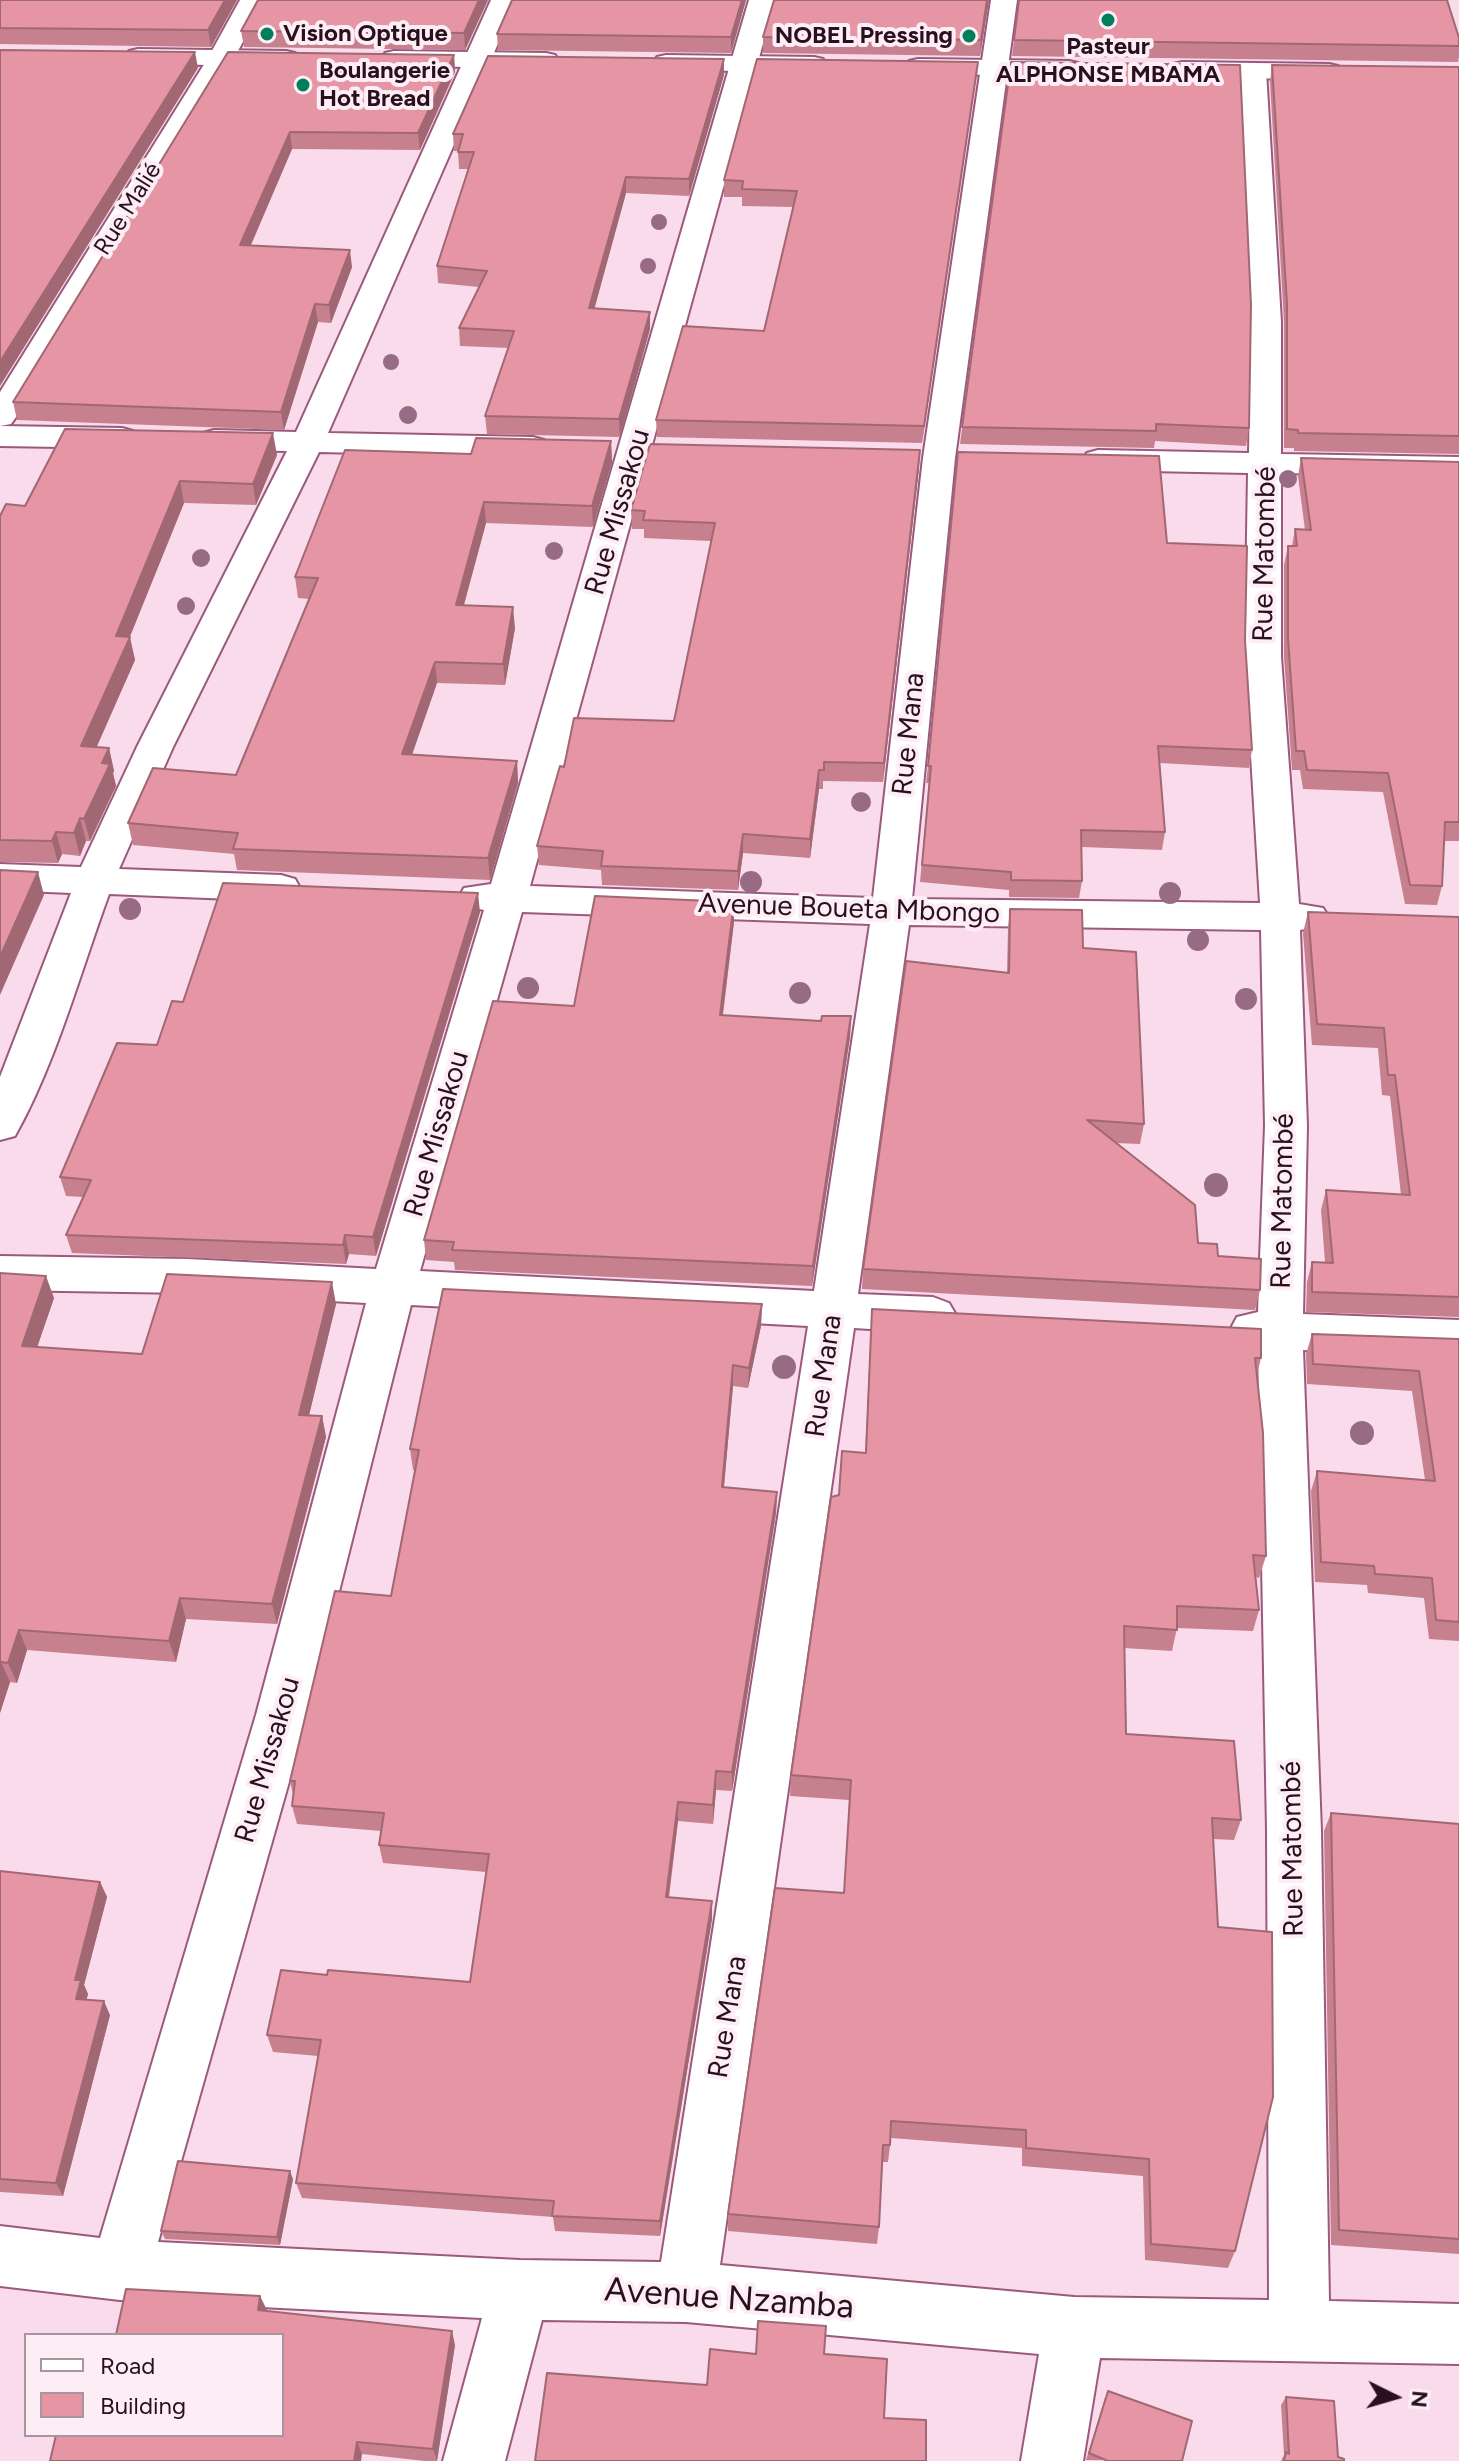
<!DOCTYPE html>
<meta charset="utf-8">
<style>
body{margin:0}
#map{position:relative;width:1459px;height:2461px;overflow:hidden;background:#fadbeb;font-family:Figtree,sans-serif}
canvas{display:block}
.legend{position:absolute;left:24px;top:2333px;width:260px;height:104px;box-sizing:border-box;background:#fdeef5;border:2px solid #a9959f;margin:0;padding:10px 14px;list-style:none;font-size:24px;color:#2a101f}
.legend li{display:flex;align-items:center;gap:16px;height:40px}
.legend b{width:40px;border:2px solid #a9959f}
.north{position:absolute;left:1355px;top:2357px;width:80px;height:80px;-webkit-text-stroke:6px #fdeef5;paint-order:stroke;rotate:95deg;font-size:22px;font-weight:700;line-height:32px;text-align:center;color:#2a101f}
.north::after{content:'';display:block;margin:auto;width:28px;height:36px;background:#2a101f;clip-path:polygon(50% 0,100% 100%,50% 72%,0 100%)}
</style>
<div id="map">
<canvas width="1459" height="2461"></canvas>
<ul class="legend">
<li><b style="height:10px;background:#fff"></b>Road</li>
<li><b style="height:22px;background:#e695a5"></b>Building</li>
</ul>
<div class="north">N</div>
</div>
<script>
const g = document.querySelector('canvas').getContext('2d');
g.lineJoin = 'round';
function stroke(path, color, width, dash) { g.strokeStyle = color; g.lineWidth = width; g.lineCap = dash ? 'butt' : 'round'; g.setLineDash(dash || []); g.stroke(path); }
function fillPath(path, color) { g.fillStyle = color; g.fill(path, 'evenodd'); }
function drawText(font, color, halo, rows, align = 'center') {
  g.font = font + ' Figtree,sans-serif'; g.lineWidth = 8; g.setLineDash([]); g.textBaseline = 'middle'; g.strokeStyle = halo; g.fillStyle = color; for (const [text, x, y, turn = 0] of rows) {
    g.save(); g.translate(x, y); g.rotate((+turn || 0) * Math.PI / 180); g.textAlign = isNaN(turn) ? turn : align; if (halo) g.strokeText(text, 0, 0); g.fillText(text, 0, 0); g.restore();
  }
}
const street = new Path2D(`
 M240 0H266L234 58 16 417 11 424 0 426 122 428 133 431 138 438 133 445 122 448 0 446V392L208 58Z
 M491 0H517L328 433 533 437 544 440 549 447 544 454 533 457 319 452 173 747 119 869 281 875 295 879 300 888 295 897 281 901 109 894C80 973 56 1063 15 1136L0 1140V1077L71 893 0 890V864L81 867 137 747 287 451 214 450 203 447 198 440 203 433 214 430 296 432Z
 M749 0H775L530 886 873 898 923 458 991 0H1017L955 458 912 899 1260 903 1245 657 1248 473 1098 470 1087 467 1082 460 1087 453 1098 450 1249 453 1251 322 1240 71 1244 65H1262L1266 71 1281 322V454L1459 457V477L1281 473V657L1299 904 1323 908 1329 917 1323 926 1300 930 1307 1126 1303 1314 1459 1320V1356L1303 1350 1321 1831 1329 2301 1459 2304V2364L1100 2358 1083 2461H1021L1039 2354 686 2322 542 2320 505 2461H443L482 2318 120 2300 0 2286V2226L100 2238 256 1715 366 1303 188 1293 0 1290V1256L188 1259 376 1269 484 910 464 906 459 897 464 888 491 884ZM522 912 870 924 814 1291 420 1271ZM909 925 1261 930 1265 1126 1258 1312 1237 1317 1230 1330 1237 1343 1258 1348 1267 1831 1269 2300 1074 2297 720 2265 854 1328 933 1333 949 1327 956 1315 949 1303 933 1297 858 1294ZM411 1305 808 1326 661 2262 520 2260 158 2242 308 1715Z`);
const primary = new Path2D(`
 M138 49 286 51 295 53 299 59 295 65 286 67 129 63 125 57 129 51Z
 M394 51 546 53 555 55 559 61 555 67 546 69 385 65 381 59 385 53Z
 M666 55 814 57 823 59 827 65 823 71 814 73 657 69 653 63 657 57Z
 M918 59 1069 61 1078 63 1082 69 1078 75 1069 77 909 73 905 67 909 61Z
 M1182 62 1329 64 1338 66 1342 72 1338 78 1329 80 1173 76 1169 70 1173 64Z`);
stroke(street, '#9c597e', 4);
stroke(primary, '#9c597e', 4);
fillPath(street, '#fff');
fillPath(primary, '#fff');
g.fillStyle = '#986b85';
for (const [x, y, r] of [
 [659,222,8],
 [648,266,8],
 [391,362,8],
 [408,415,9],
 [1288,479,9],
 [554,551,9],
 [201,558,9],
 [186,606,9],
 [861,802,10],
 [751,882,11],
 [1170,893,11],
 [130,909,11],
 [1198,940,11],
 [528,988,11],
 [800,993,11],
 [1246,999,11],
 [1216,1185,12],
 [784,1367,12],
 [1362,1433,12]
]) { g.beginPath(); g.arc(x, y, r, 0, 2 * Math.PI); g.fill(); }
fillPath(new Path2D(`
 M0 0H237L211 47 0 44Z
 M488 0 465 50 244 47 241 31Z
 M746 0 731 53 498 50 497 34Z
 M774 0H989L980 56 763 53V37Z
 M1014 40 1459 46V57L1458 62 1012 56Z
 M228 52 454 55 455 72 420 150 292 149 251 245 352 267 331 323 318 322 284 430 17 420 13 402Z
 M724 59V75L689 196 626 193 594 308 650 312V329L620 437 487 434 485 416 509 348 460 346 459 328 479 287 438 283 437 266 469 169H459L458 151H454L453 134Z
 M978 62 976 78 922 443 657 437 656 420 764 331 793 207 742 206V197H724V180Z
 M1011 62 1249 428 1246 446 1155 441 1154 448 960 444Z
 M1272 65 1459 67V454L1294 451V448H1284V322L1270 82Z
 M611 441 612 462 593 527 486 523 464 605 515 628 505 685 437 683 412 754 517 761 518 783 490 880 237 870 234 854 133 845 128 823 236 775 309 599 298 598 295 577 471 454Z
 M277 455 256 505 184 503 129 637 135 660 96 747 109 748 114 771 113 773 116 786 90 841H86L80 856 62 854 58 863 0 862V516L25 506Z
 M1301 458 1459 462V841H1444L1442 886 1437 905 1405 904 1383 792 1303 789 1300 770H1292L1284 657V565L1288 546H1292L1295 529 1305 530 1298 476Z
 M919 468 883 782 823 781V789H819L810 858 743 853 738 890 602 885 601 870 539 865 537 846 564 767 674 721 711 541 644 538V529H632L631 510Z
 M1167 543 1245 640 1252 750 1249 768 1160 763 1165 832 1162 850 1082 847V881L1079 898 1009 897V890L920 882 929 783H926L928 766Z
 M1010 909 1083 948 1144 1124 1140 1144 1116 1143 1198 1243 1218 1256 1260 1290 1255 1310 862 1289 863 1269 1007 972 1008 929Z
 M480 912 376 1256 349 1254 346 1264 72 1253 66 1235 83 1197 66 1196 60 1177 157 1045 183 1002Z
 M1308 912 1459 917V1317L1306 1312 1307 1282 1312 1262H1325L1321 1210 1326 1190 1401 1195 1390 1096 1382 1095 1378 1048 1312 1045 1303 933Z
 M734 922 723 1015 821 1021 851 1016 850 1037 812 1286 455 1270 454 1262 426 1260 424 1240Z
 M0 1273 54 1298 37 1347 142 1354 336 1304 309 1415 322 1416 326 1437 277 1624 186 1619 176 1662 27 1650 17 1683 10 1682 0 1713Z
 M762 1304 761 1326 748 1388 733 1386 724 1487 777 1492 776 1513 732 1791 716 1790 713 1824 678 1821 669 1898 712 1919 660 2236 555 2231 553 2217 302 2198 296 2183 318 2056 273 2052 267 2035 327 1975 470 1982 486 1872 383 1863 379 1845 381 1831 297 1824 292 1806 293 1794 290 1781 391 1596 415 1470H413L410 1449Z
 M872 1309 1261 1358 1257 1375 1266 1556 1259 1578 1256 1577 1259 1610 1253 1631 1177 1628 1172 1651 1124 1648 1126 1734 1241 1820 1234 1840 1213 1839 1235 2251 1228 2268 1145 2260 1143 2176 1022 2166V2148L891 2138 888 2162H882L879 2227 877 2244 728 2231V2214L844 1893 849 1800 790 1796 791 1775 839 1495 865 1453Z
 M1312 1334 1459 1339V1641L1429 1639 1424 1598 1368 1593 1367 1585 1315 1582 1311 1491 1317 1471 1425 1480 1412 1391 1307 1384 1306 1354Z
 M1331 1813 1459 1824V2254L1331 2245 1324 1831Z
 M0 1871 100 1882 107 1897 84 1985 88 1994 86 2000 110 2015 63 2196 0 2192Z
 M293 2179 280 2245 165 2239 161 2231Z
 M260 2296 266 2311 455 2345 437 2461H425L362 2454 116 2335Z
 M1286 2397 1338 2457 1344 2461H1281L1284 2455 1281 2405Z
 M1105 2398 1182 2461 1086 2460Z`), '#c6808e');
fillPath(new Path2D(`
 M225 0H237L211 47 208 30Z
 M479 0H488L465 50 464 33Z
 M742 0H746L731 53V37Z
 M987 0H989L980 56 981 40Z
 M195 52 198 68 0 386V362Z
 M454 55 455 72 420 150 418 133Z
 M724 59V75L689 196V179Z
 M978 62 976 78 922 443 924 426Z
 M290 132 292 149 243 263 240 245Z
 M626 177V193L590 325 589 308Z
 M350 250 352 267 331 323 329 305Z
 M315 304 318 322 284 430 281 412Z
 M650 312V329L620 437 619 419Z
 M273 433 277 455 256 505 253 484Z
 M611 441 612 462 593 527 592 506Z
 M920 450 919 468 883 782 884 763Z
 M180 481 184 503 125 649 130 637 135 660 87 769 81 746 116 636Z
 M484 502 486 523 458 626 456 605Z
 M513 607 515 628 505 685 503 664Z
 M435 662 437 683 405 775 402 754Z
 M109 748 114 771 113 773 116 786 90 841 84 819 102 763Z
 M517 761 518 783 490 880 488 858Z
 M819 770V789L810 858V839Z
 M80 818 86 841 80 856 74 833Z
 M56 832 62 854 58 863 52 841Z
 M743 834V853L738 890V871Z
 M38 872 44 895 0 995V957Z
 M478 893 480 912 376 1256 373 1237Z
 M734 902V922L720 1035V1015Z
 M851 1016 850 1037 812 1286 813 1266Z
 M345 1235 349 1254 346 1264 343 1245Z
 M46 1276 54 1298 30 1368 22 1346Z
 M332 1282 336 1304 304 1436 299 1415Z
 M762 1304 761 1326 748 1388 749 1368Z
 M733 1365V1386L722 1507V1487Z
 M322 1416 326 1437 277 1624 272 1604Z
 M777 1492 776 1513 732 1791V1772Z
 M180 1598 186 1619 176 1662 169 1641Z
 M19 1630 27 1650 17 1683 8 1663Z
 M1 1662 10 1682 0 1713V1665Z
 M716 1771V1790L713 1824V1805Z
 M678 1802V1821L666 1915V1897Z
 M100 1882 107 1897 84 1985 88 1994 83 2014 76 1999 75 1980Z
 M712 1901V1919L660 2236V2221Z
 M104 2001 110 2015 63 2196 56 2183Z
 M290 2171 293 2179 280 2245 277 2237Z
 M260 2296 267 2310 264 2324 258 2310Z
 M452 2331 455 2345 437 2461 433 2449Z
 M357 2442 362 2454 361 2461H354Z`), '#a16874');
const building = new Path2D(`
 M0 0H225L208 30 0 28Z
 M258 0H479L464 33 241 31Z
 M512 0H742L731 37 497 34Z
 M774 0H987L981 40 763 37Z
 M1019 0H1447L1459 38V46L1014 40Z
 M0 50 195 52 0 362Z
 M228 52 454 55 418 133 290 132 240 245 350 250 329 305 315 304 281 412 13 402Z
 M488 56 724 59 689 179 626 177 589 308 650 312 619 419 485 416 514 331 459 328 487 271 437 266 474 152H458L463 134H453Z
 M757 59 978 62 924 426 656 420 683 326 764 331 797 191 742 189 743 181 724 180Z
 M1011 62 1240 65 1251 305 1249 428 1156 424V431L962 427Z
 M1272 65 1459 67V436L1298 433V430L1287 429V304Z
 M65 429 273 433 253 484 180 481 116 636 130 637 81 746 109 748 102 763 110 764 84 819 80 818 74 833 56 832 52 841 0 840V516L6 504 25 506Z
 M476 438 611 441 592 506 484 502 456 605 513 607 503 664 435 662 402 754 517 761 488 858 233 849 238 833 128 823 153 768 236 775 318 578 295 577 345 450 471 454Z
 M650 444 920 450 884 763 824 762V770H819L810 839 743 834 738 871 601 866 603 851 537 846 560 766 564 767 574 718 674 721 715 523 643 520 645 511 631 510Z
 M958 452 1159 456 1167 543 1247 546 1245 640 1252 750 1158 746 1165 832 1081 830 1082 881 1011 880V872L922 865 931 766H928Z
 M1301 458 1459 462V822H1445L1442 886 1410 885 1388 773 1307 770 1304 751H1296L1288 638V546H1297L1295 529 1311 530Z
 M0 870 38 872 0 957Z
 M223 883 478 893 373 1237 345 1235 343 1245 66 1235 91 1180 60 1177 117 1043 157 1045 172 1001 183 1002Z
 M595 896 734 902 720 1015 821 1021 822 1016H851L813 1266 452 1250 454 1242 424 1240 493 1001 574 1006Z
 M1010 909 1082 910 1083 948 1136 952 1144 1124 1087 1120 1195 1205 1198 1243 1217 1244 1218 1256 1261 1259 1260 1290 863 1269 906 961 1009 973Z
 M1308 912 1459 917V1297L1312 1292V1262L1333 1263 1326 1190 1410 1195 1395 1075H1388L1384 1028 1317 1024Z
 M0 1273 46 1276 22 1346 142 1354 167 1274 332 1282 299 1415 322 1416 272 1604 180 1598 169 1641 19 1630 8 1663 1 1662 0 1665Z
 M443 1289 762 1304 749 1368 733 1365 722 1487 777 1492 732 1772 716 1771 713 1805 678 1802 666 1897 712 1901 660 2221 552 2216 554 2201 296 2183 321 2040 267 2035 281 1970 327 1975 328 1970 470 1982 489 1854 379 1845 384 1813 292 1806 295 1781H290L335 1591 391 1596 419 1450 410 1449Z
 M872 1309 1261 1329V1358H1255L1263 1433 1266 1556 1253 1555 1259 1610 1177 1606V1630L1124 1626 1126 1734 1234 1741 1241 1820 1212 1818 1218 1927 1272 1932 1273 2097 1235 2251 1151 2244 1149 2159 1026 2148V2130L891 2121 890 2145H883L879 2227 728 2214 775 1888 844 1893 851 1780 791 1775 831 1497 839 1495 842 1451 866 1453Z
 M1312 1334 1459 1339V1622L1436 1620 1432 1578 1375 1574 1374 1566 1321 1562 1317 1471 1435 1481 1419 1371 1313 1364Z
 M1331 1813 1459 1824V2239L1339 2230Z
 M0 1871 100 1882 75 1980H81L76 1999 104 2001 56 2183 0 2179Z
 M178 2161 290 2171 277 2237 161 2231Z
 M126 2289 260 2296 258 2310 452 2331 433 2449 357 2442 354 2461H50L56 2435H282V2335H116Z
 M758 2321 826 2326 824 2354 887 2359 884 2418 926 2420V2461H535L547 2373 707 2385 710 2349 756 2354Z
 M1108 2391 1192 2421 1182 2461H1108L1089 2453Z
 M1286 2397 1334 2401 1338 2457 1344 2459V2461H1284L1286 2452 1289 2454Z`);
fillPath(building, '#e695a5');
stroke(building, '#a16874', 2);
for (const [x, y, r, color] of [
 [1108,20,8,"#017e5c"],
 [267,34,8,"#017e5c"],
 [969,36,8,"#017e5c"],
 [303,85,8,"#017e5c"]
]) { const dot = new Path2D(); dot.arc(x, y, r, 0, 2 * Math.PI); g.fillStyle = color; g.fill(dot); stroke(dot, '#fdeef5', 3); }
drawText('bold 24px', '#2a101f', '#fdeef5', [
 ["Vision Optique",283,34],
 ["NOBEL Pressing",953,36,"right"],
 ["Pasteur",1108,47,"center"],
 ["ALPHONSE MBAMA",1108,75,"center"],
 ["Boulangerie",319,71],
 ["Hot Bread",319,99]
], 'left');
drawText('24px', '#2a101f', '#fdeef5', [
 ["Rue Malié",128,209,-58]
]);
drawText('28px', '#2a101f', '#fdeef5', [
 ["Rue Missakou",618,512,-74],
 ["Rue Matombé",1265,554,-89],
 ["Rue Mana",909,734,-84],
 ["Avenue Boueta Mbongo",849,909,2],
 ["Rue Missakou",437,1134,-74],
 ["Rue Matombé",1283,1201,-89],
 ["Rue Mana",824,1376,-82],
 ["Rue Missakou",268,1760,-74],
 ["Rue Matombé",1293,1849,-91],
 ["Rue Mana",728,2017,-81]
]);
drawText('34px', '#2a101f', '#fdeef5', [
 ["Avenue Nzamba",729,2299,4]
]);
</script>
